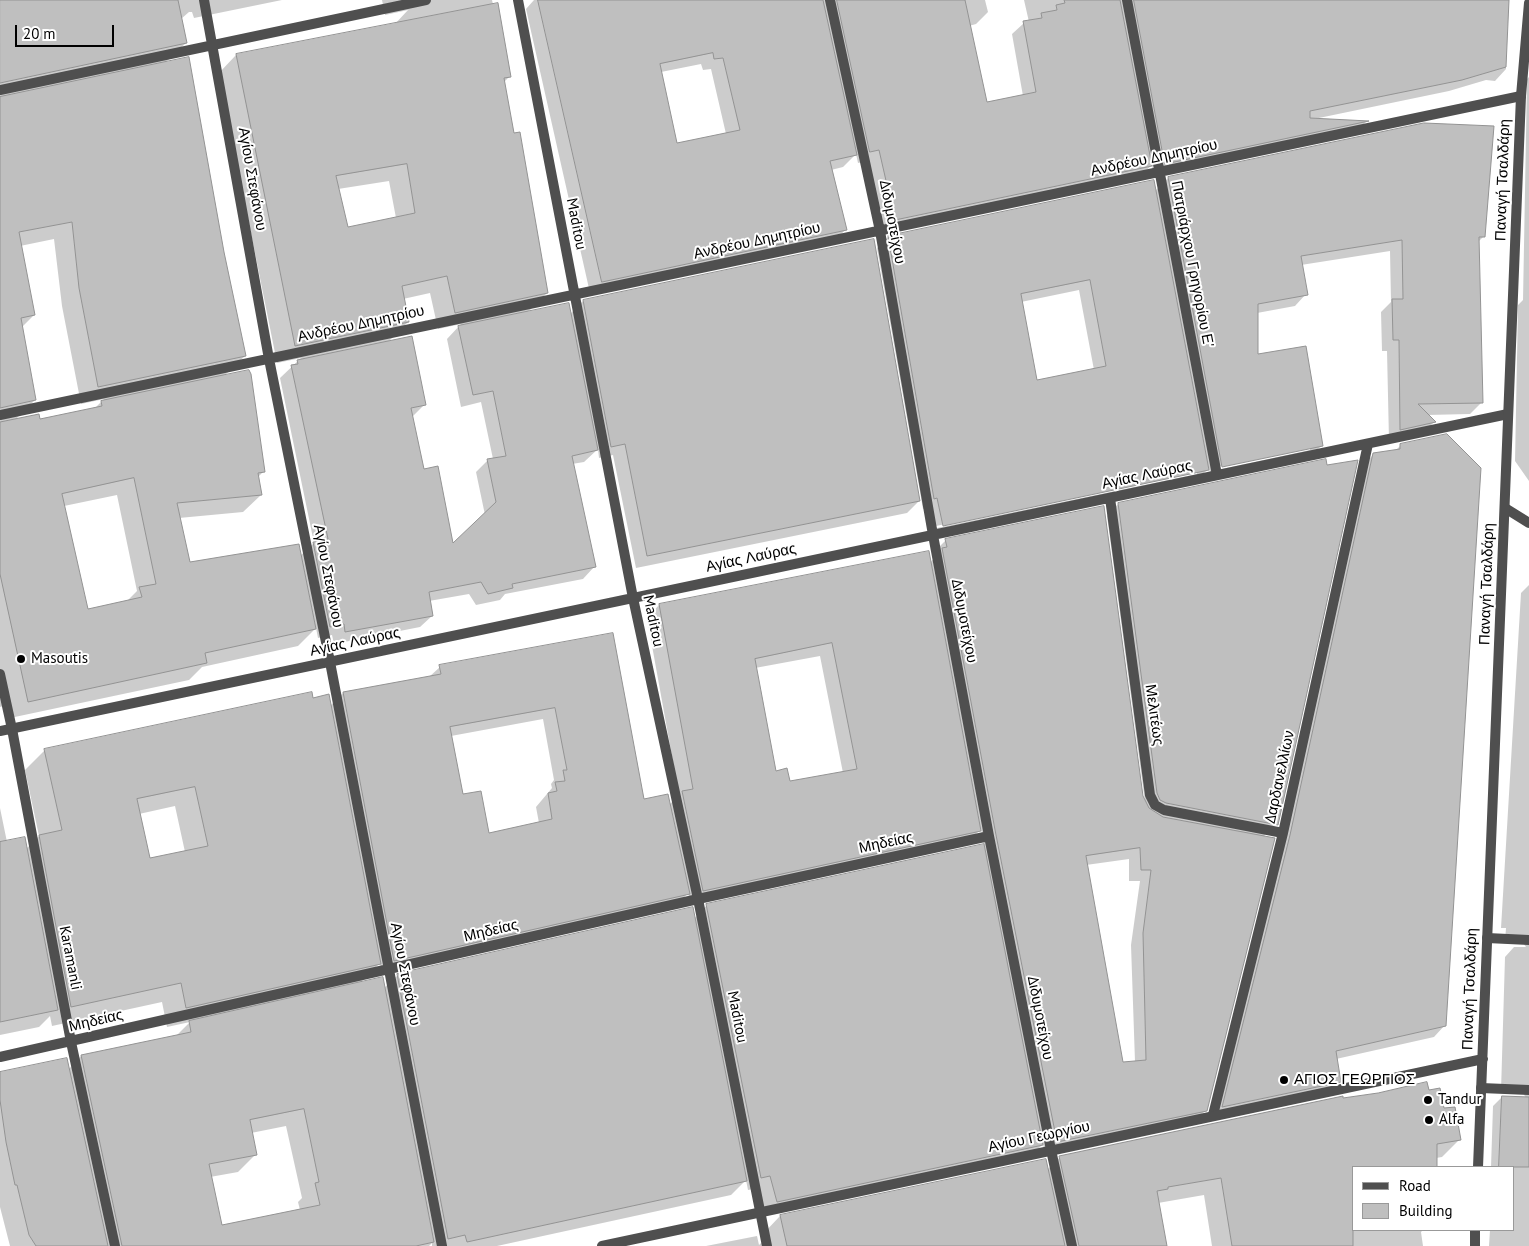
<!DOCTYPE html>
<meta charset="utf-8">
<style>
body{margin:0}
#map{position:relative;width:1529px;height:1246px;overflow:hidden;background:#fff;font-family:"PT Sans",sans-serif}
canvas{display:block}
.legend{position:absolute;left:1352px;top:1166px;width:162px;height:65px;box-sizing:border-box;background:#fff;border:1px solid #999;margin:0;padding:6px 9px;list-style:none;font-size:15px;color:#000}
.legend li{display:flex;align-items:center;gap:10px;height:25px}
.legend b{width:25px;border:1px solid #999}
.scale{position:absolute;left:15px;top:25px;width:99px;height:22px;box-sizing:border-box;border:2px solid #000;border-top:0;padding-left:6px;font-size:15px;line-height:18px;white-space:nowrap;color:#000;-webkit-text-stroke:4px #fff;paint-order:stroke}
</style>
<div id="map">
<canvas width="1529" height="1246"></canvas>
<ul class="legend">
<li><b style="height:6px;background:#4f4f4f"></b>Road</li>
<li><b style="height:14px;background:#bfbfbf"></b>Building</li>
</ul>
<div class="scale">20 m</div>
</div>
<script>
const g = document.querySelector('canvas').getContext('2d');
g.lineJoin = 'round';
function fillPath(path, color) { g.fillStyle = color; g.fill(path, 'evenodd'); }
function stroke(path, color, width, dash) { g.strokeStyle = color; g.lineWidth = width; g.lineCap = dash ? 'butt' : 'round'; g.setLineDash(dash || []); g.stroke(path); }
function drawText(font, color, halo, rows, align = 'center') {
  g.font = font + ' "PT Sans",sans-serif'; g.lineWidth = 4; g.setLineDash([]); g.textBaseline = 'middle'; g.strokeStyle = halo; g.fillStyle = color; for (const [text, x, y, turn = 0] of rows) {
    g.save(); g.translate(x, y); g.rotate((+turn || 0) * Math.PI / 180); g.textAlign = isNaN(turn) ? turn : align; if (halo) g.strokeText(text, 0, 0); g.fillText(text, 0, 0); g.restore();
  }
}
fillPath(new Path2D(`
 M0 0H282L194 18 192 12H189L181 19 186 43 165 63 223 252 245 356 224 376 263 472 257 478 261 495 243 512 179 518 189 563 300 556 314 543 280 378 301 358 277 363 219 73 236 55 394 25 408 10 385 15 382 0H492L510 76 504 82 513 134 547 293 527 313 570 314 583 301 919 501 907 513 636 568 613 455 599 458 598 449 584 462 572 464 594 567 583 579 505 594 500 600 476 605 469 594 429 601 432 616 420 627 334 644 332 635 318 638 316 628 298 646 202 667 189 680 10 718 7 705 0 707ZM389 181 396 218 347 228 338 189ZM54 239 62 306 81 404 104 399 95 408 39 421 15 420 35 400 22 327 34 315 20 246ZM430 293 438 329 461 324 447 339 461 407 481 402 493 459 488 460 476 472 485 515 452 546 423 470 412 417 424 405 388 342 408 322 403 299ZM117 495 137 591 127 601 87 610 64 506Z
 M534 0H985L988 12 976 24 969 26 986 104 1023 96 1012 34 1024 23 1029 22 1024 0H1506V69L1495 81 1486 80 1449 91 1314 119 1366 122 1356 132 1153 175 1152 165 1138 178 883 231 868 161 858 163 856 154 843 167 831 170 845 230 834 242 590 293 526 9ZM701 64 703 70 711 69 726 134 676 145 661 72Z
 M1529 77V481L1515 461 1518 305 1523 300 1527 79Z
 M1424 125 1484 236 1478 242 1481 403 1470 414 1427 415 1434 422 1423 433 1389 441 1387 351H1382L1381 312 1391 302 1390 251 1301 265 1306 294 1295 306 1257 313V356L1322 445 1310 457 1211 478 1209 468 1197 480 932 536 926 508 923 509 877 248 888 237 1155 191 1168 178ZM1079 290 1094 370 1036 381 1021 302ZM1310 447V450L1217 470 1216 467ZM1197 471V474L937 528 936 526Z
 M1401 445 1445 1025 1434 1037 1336 1059 1339 1082 1328 1093 1212 1118 1279 847 1362 466 1374 454 1395 451Z
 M1118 504 1277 824 1263 837 1206 1110 1194 1122 1045 1154 1043 1144 1029 1158 764 1214 758 1188 748 1190 746 1180 731 1195 497 1246H432V1243L429 1246H10L0 1207V1073L69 1069 81 1056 176 1036 190 1022 167 1027 162 1002 52 1026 50 1016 39 1027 0 1035V808L7 842 26 849 39 836 25 770 45 750 312 699 330 706 343 693 429 677 440 667 612 635 643 801 669 805 679 795 647 618 659 605 930 563 935 557 934 552 946 540 1145 802 1107 516ZM820 656 843 773 789 782 775 772 755 668ZM543 719 554 780 551 784 552 788 536 807 539 823 488 834 462 796 451 736ZM175 806 185 852 149 859 139 814ZM981 829 984 845 707 905 694 919 398 975 384 988 359 984 380 963 382 973 676 906 688 893 691 903 967 843ZM1129 859V881H1140L1131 945 1135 1062 1122 1064 1086 865ZM286 1126 302 1198 298 1202 300 1210 221 1226 210 1177 238 1172 255 1155 251 1133Z
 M1529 585V1246H1489L1490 1230H1513V1167H1491L1493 1106 1502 1097 1526 1098 1523 1093 1501 1091 1505 957 1514 947H1526L1523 943 1505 941 1506 928H1501L1521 593Z
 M1428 1092 1443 1110 1460 1139 1442 1157 1436 1158V1167H1353V1230H1423L1421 1232 1423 1246H1212L1204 1195 1158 1203 1166 1246H706L757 1236 759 1245 764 1240 763 1234 780 1216 1047 1170 1060 1157 1342 1100Z`), '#0003');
const building = new Path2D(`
 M0 0H178L187 43 0 83Z
 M538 0H823L857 155 830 161 847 230 602 282ZM713 53 714 59 723 58 740 130 677 143 660 64Z
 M837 0H965L987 102 1036 92 1023 21 1042 18 1041 13 1057 10 1056 5 1065 3 1064 0H1120L1152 166 895 220 879 150 870 152Z
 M1134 0H1509L1506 67 1462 80 1310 111V118L1369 121 1165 164Z
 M498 3 511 77 504 78 514 133 520 132 548 293 455 313 447 276 402 286 409 322 295 346 236 54ZM407 164 415 213 348 227 336 176Z
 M189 57 224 252 246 356 98 387 79 288 72 222 19 232 35 315 21 318 36 400 0 408V97Z
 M1424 123 1494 126 1485 237H1479L1483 403 1418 404 1436 422 1400 430 1399 340H1393L1392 299H1403L1402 240 1301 256 1308 295 1258 304V354L1306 346 1323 446 1222 467 1168 177Z
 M1154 180 1209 470 943 526 937 498 934 499 888 236ZM1090 280 1106 366 1037 380 1021 294Z
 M874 239 920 501 647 556 625 444 611 447 583 300Z
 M569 303 598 450 572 456 596 567 512 584 513 588 488 594 481 582 429 592 433 616 345 632 344 624 330 627 313 542 328 539 291 365 298 364 297 360 412 336 426 405 411 408 424 469 438 466 453 543 496 502 487 459 506 456 493 391 473 395 458 326Z
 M249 370 251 374 265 472 258 473 262 495 177 503 190 562 299 544 316 629 205 653 207 663 28 702 0 574V422L39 414 40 419 102 406 101 401ZM134 478 156 584 139 587 142 597 88 609 62 494Z
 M1447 434 1481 468 1446 1026 1336 1051 1341 1082 1222 1107 1290 835 1373 453 1400 449V444Z
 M1326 459 1327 465 1358 460 1278 825 1166 803 1160 800 1157 793 1118 503Z
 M1104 506 1143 796 1149 808 1163 817 1275 838 1207 1111 1057 1142 996 835 942 548 947 547 945 539ZM1140 848 1141 870H1151L1143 933 1146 1060 1123 1062 1086 856Z
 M929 551 981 831 703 891 682 791 693 789 659 604ZM832 643 857 769 790 781 787 768 776 771 755 659Z
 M613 633 644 799 668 794 690 894 394 961 343 692 441 674 439 665ZM555 708 567 770H563L565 781 555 782 557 791 548 793 552 819 489 833 481 791 463 794 450 727Z
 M312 692 313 698 329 694 381 964 186 1008 181 983 71 1007 39 835 62 830 44 749ZM195 787 208 846 150 858 137 799Z
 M25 837 58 1010 0 1022V842Z
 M984 844 1043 1145 777 1202 770 1176 761 1178 706 904Z
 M693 907 747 1181 467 1242 465 1235 448 1239 397 974Z
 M383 977 434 1242 416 1246H122L81 1055 191 1032 189 1021ZM304 1109 319 1182 315 1183 320 1205 222 1225 209 1164 257 1155 250 1120Z
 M67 1058 108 1246H36L29 1235 17 1185H15L6 1142 0 1100V1072Z
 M1427 1082 1429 1090 1440 1088 1444 1108 1455 1107 1461 1140 1437 1144V1167H1353V1246H1232L1221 1178 1168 1187V1189L1157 1191 1167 1246H1079L1059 1156 1343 1096V1098L1378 1093Z
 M1502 1096 1529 1097V1167H1499Z
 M1046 1159 1065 1246H787L780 1215Z`);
fillPath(building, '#bfbfbf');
stroke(building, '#939393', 1);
stroke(new Path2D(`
 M1487 938 1529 940
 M1481 1088 1529 1090`), '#4f4f4f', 10);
stroke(new Path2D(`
 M204 0 269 359 330 662 442 1246
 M518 0 633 598 698 899 767 1246
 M830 0 880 231 933 535 989 836 1051 1150 1072 1246
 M1127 0 1217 475
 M0 90 426 0
 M0 415 1521 96
 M1110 498 1150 795 1155 805 1164 810 1283 833
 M1505 508 1529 523
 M0 674 12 729 71 1042 115 1246
 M0 731 1508 414
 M0 1057 698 899 989 836
 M1213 1115 1283 833 1368 444`), '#4f4f4f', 10);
stroke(new Path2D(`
 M1478 1167 1521 96 1529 3
 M602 1246 1483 1059
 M1475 1246V1230`), '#4f4f4f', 10);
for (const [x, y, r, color] of [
 [21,659,5,"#000"],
 [1284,1080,5,"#000"],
 [1428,1100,5,"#000"],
 [1429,1120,5,"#000"]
]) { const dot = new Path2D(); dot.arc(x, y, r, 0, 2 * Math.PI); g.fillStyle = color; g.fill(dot); stroke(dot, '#fff', 2); }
drawText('15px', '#000', '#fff', [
 ["Ανδρέου Δημητρίου",1154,158,-12],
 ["Αγίου Στεφάνου",252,179,80],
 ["Παναγή Τσαλδάρη",1503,180,-88],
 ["Διδυμοτείχου",892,222,79],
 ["Maditou",576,224,79],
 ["Ανδρέου Δημητρίου",757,241,-12],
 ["Πατριάρχου Γρηγορίου Ε'",1192,264,79],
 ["Ανδρέου Δημητρίου",361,324,-12],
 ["Αγίας Λαύρας",1147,475,-12],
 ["Αγίας Λαύρας",751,558,-12],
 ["Αγίου Στεφάνου",328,576,79],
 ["Παναγή Τσαλδάρη",1487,584,-88],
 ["Maditou",653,621,78],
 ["Διδυμοτείχου",964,621,79],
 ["Αγίας Λαύρας",355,642,-12],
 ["Μελιτέως",1154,715,82],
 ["Δαρδανελλίων",1280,777,-78],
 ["Μηδείας",886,843,-12],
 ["Μηδείας",491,931,-13],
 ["Karamanli",70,958,79],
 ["Αγίου Στεφάνου",405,974,79],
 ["Παναγή Τσαλδάρη",1470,989,-88],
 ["Maditou",737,1017,79],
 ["Διδυμοτείχου",1040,1018,79],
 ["Μηδείας",96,1021,-13],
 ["Αγίου Γεωργίου",1039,1137,-12]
]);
drawText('15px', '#000', '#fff', [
 ["Masoutis",31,659],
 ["ΑΓΙΟΣ ΓΕΩΡΓΙΟΣ",1294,1080],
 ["Tandur",1438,1100],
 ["Alfa",1439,1120]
], 'left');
</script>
